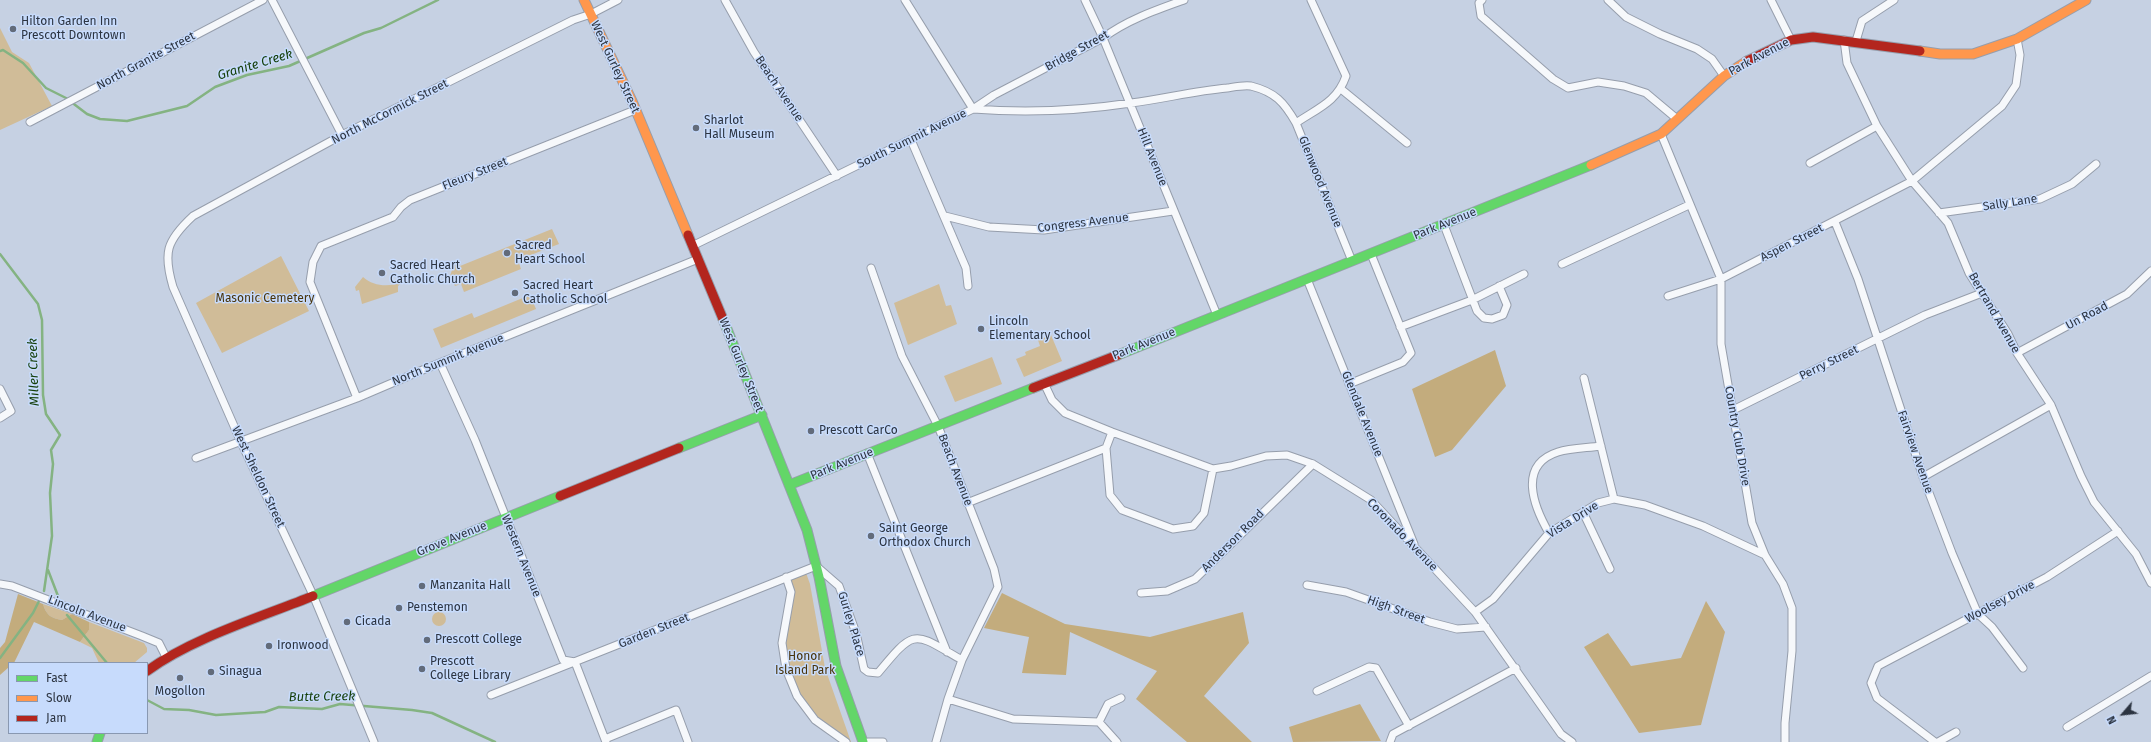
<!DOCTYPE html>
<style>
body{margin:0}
#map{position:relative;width:2151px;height:742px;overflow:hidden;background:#c6d1e3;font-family:"Fira Sans",sans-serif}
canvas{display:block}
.legend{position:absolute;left:8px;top:662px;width:140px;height:72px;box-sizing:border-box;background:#c7dbfc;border:1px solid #8998b1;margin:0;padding:5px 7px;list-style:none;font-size:12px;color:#2c3441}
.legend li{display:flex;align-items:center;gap:8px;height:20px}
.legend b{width:20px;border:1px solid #8998b1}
.north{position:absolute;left:2103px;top:694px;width:40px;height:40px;-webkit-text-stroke:3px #c7dbfc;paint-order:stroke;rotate:242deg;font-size:11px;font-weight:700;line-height:16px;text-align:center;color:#2c3441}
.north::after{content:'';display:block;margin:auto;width:14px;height:18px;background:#2c3441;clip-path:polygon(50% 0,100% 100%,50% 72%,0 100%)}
</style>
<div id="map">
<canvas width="2151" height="742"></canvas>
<ul class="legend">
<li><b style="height:5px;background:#63d668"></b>Fast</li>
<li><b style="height:5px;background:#ff974d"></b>Slow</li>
<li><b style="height:5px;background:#b3261e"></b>Jam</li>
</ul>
<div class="north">N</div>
</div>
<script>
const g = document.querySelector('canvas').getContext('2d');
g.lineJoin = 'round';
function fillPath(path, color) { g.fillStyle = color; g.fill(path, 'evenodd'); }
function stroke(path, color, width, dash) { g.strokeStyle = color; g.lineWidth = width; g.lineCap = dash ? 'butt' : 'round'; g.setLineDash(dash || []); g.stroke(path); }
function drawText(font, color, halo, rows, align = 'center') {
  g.font = font + ' "Fira Sans",sans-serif'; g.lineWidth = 3; g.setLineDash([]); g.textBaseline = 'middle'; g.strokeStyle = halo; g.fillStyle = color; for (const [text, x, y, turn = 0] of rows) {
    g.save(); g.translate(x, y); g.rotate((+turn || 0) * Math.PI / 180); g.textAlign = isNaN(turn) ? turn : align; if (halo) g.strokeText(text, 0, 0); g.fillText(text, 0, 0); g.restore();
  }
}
fillPath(new Path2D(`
 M0 28 12 52 29 63 52 106 0 130Z
 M552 229 559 244 518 260 521 269 464 292 461 284 455 286 450 276 454 264 458 262 460 266Z
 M281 256 309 311 222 353 196 303Z
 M363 277C374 287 390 287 403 282L398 286V292L362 304 359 290 356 291 355 287Z
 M939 284 946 306 951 305 957 324 908 345 894 303Z
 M530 295 536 309 441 348 433 329 472 313 474 318Z
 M1051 335 1062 361 1024 377 1016 359 1026 355 1025 352 1040 346 1038 340Z
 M992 357 1002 384 955 402 944 376Z
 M805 570 810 584 825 668 851 742H846L815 720 797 696 782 643 791 592 787 577Z
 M43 604 72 614 62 620C51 618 46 615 43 604Z
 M432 619a7 7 0 1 1 14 0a7 7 0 1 1-14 0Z
 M89 622 144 643 147 648V652L134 663H99L92 648 80 642 89 630Z`), '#d0bc98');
fillPath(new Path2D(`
 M1495 350 1506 386 1452 450 1435 457 1412 389Z
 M1002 593 1065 624 1150 637 1243 612 1249 643 1204 696 1252 742H1187L1136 699 1157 671 1070 632 1066 675 1022 673 1029 637 984 628Z
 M18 594 43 604C46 615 51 618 62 620L72 614 89 622V630L80 642 34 622 14 663H9V667L0 675V648L5 642Z
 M1706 601 1725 632 1701 725 1639 733 1584 647 1608 633 1631 666 1681 658Z
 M1360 704 1381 741 1293 742 1289 727Z`), '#c3ac7d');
stroke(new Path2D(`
 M0 51 3 50 23 63 46 88 66 98 87 114 100 119 127 121 187 106 215 87 247 75 289 66 364 33 381 28 438 0
 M0 254 38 304 42 320 43 395 46 414 60 435 51 450 53 464 50 493 52 536 44 591
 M48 570 58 596
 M67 615 107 663
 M0 658 33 613 39 601
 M147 700 164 709 189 710 216 715 265 712 279 707 322 709 340 704 412 710 432 713 495 742`), '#84b382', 2.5);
const street = new Path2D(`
 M272 0 342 135
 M725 0 754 52 837 176
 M905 0 973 109 994 95 1103 38C1127 20 1156 10 1184 0
 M1085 0 1103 38 1217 315
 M1482 0 1479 3 1481 16 1553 79 1568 88 1598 82 1624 86 1646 93 1677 119
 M1608 0 1626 17 1660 34 1697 49 1712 59 1724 76
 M1771 0 1791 40
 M1844 40 1847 63 1877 126 1912 181 1948 223 1969 273 2008 334 2017 353 2051 405 2081 476 2094 502 2136 554 2151 583
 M1856 41 1862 21 1894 0
 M1341 89 1407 143
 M30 122 263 0
 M1296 123C1318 108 1337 102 1346 76L1311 0
 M1661 134 1721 279V344L1752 523 1765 555 1783 584 1792 608V651L1785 723V742
 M911 140 966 268 968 286
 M1810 163 1877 126
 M1939 213 2040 199 2072 184 2096 164
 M945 216 989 227 1044 230 1173 211
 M1835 222 1858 279 1923 477 1952 553 1978 614 1992 627 2023 668
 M1444 225 1477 311 1484 318 1492 319 1503 315 1507 305 1499 286
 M692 246 973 109C1026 113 1078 111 1131 103 1163 99 1194 91 1227 88 1234 87 1243 85 1251 86 1275 92 1284 102 1296 123L1352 261
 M1562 264 1689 205
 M871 268 902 356 938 426 994 569 998 587 962 660 948 699 936 742
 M1307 279 1414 544
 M1668 296 1721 279 1912 181 2002 106 2016 85 2020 55 2017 39
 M1400 327 1472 300 1524 274
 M2017 353 2127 294 2151 271
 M440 363 475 440 563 660 575 662 606 742
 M1584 378 1614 499
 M1044 383 1052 400 1065 413 1112 432 1213 469 1231 466 1266 456 1287 455 1313 464 1371 500 1475 612 1561 734 1572 742
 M1349 384 1403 362 1411 353 1371 254
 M0 389 11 411 0 418
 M357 398 310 282 313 262 321 246 393 217 401 207 410 200 635 110
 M1733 410 1925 315 1982 293
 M1112 432 1106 448 1110 495 1122 510 1173 529 1193 526 1204 513 1213 469
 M867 453 947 652
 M196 458 357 398 425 369 698 259
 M1923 477 2051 405
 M967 503 1106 448
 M1583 512 1610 569
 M1549 533C1534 507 1517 465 1558 452 1571 448 1587 448 1601 446
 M786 577 791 592 782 643 786 669 797 696 815 720 846 742
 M0 584 12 586 142 636 159 643 166 657
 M1307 585 1346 592 1430 622 1457 629 1486 627
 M1141 593 1167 591 1195 579 1313 464
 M1475 612 1493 599 1549 533 1598 503 1614 499 1645 505 1703 526 1765 555
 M1317 691 1369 667 1376 668 1409 726
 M491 695 816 566 839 586 856 633 864 669 868 672 878 673C916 627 913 632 962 660
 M948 699 1013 719 1099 722 1117 742
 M1099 722 1108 704 1121 698
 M2067 727 2151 676
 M605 739 676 710 688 742
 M374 742 313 595 241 442 173 287C163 253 166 241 193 216L342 135 573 20 591 14 618 0
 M868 742H883
 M1390 742 1393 734 1516 668
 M1935 742 1877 698 1871 683 1878 666 2047 577 2118 531
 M1938 742 1956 732`);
const fast = new Path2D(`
 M723 319 807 530 819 577 836 666 863 742
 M1118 355 1591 165
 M679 448 762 415
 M789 485 1033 388
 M313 596 560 496
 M97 742 100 733`);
const slow = new Path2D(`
 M584 0 632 101 688 235
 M1920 51 1940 54H1973L2017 39 2086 0
 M1591 165 1661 134 1724 76 1747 61`);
const jam = new Path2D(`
 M1747 61 1791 40 1813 37 1920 51
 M688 235 723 319
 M1033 388 1118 355
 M560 496 679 448
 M147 671C192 638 261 617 313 596`);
stroke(street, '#969eac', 9);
stroke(fast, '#969eac', 11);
stroke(slow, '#969eac', 11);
stroke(jam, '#969eac', 11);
stroke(street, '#f6f8fb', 7);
stroke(fast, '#63d668', 9);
stroke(slow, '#ff974d', 9);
stroke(jam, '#b3261e', 9);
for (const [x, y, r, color] of [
 [13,29,4,"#626b7a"],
 [696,128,4,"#626b7a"],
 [507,253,4,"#626b7a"],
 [382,273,4,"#626b7a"],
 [515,293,4,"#626b7a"],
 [981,329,4,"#626b7a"],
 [811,431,4,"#626b7a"],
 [871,536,4,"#626b7a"],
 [422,586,4,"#626b7a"],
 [399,608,4,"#626b7a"],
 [347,622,4,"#626b7a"],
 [427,640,4,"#626b7a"],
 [269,646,4,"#626b7a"],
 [422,669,4,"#626b7a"],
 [211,672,4,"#626b7a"],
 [180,678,4,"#626b7a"]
]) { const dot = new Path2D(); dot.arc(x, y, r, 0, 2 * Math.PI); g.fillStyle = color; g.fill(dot); stroke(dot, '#c7dbfc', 1.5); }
drawText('12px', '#2c3441', '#c7dbfc', [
 ["Hilton Garden Inn",21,22],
 ["Prescott Downtown",21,36],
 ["Sharlot",704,121],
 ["Hall Museum",704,135],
 ["Sacred",515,246],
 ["Heart School",515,260],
 ["Sacred Heart",390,266],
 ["Catholic Church",390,280],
 ["Sacred Heart",523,286],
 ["Catholic School",523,300],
 ["Lincoln",989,322],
 ["Elementary School",989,336],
 ["Prescott CarCo",819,431],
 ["Saint George",879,529],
 ["Orthodox Church",879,543],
 ["Manzanita Hall",430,586],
 ["Penstemon",407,608],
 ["Cicada",355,622],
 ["Prescott College",435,640],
 ["Ironwood",277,646],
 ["Prescott",430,662],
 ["College Library",430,676],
 ["Sinagua",219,672],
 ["Mogollon",180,692,"center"]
], 'left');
drawText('12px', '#2c3441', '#c7dbfc', [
 ["Bridge Street",1077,51,-29],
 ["Park Avenue",1759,57,-28],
 ["North Granite Street",146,61,-28],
 ["West Gurley Street",615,67,65],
 ["Beach Avenue",779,89,56],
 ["North McCormick Street",390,112,-27],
 ["South Summit Avenue",912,139,-26],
 ["Hill Avenue",1152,157,68],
 ["Fleury Street",475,174,-22],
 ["Glenwood Avenue",1320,182,68],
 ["Sally Lane",2010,203,-9],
 ["Congress Avenue",1083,223,-7],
 ["Park Avenue",1445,224,-22],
 ["Aspen Street",1792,243,-27],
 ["Bertrand Avenue",1994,313,60],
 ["Un Road",2087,316,-28],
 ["Park Avenue",1144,344,-22],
 ["North Summit Avenue",448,360,-22],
 ["Perry Street",1829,363,-26],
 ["West Gurley Street",741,365,68],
 ["Glendale Avenue",1362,414,68],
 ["Country Club Drive",1737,436,80],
 ["Fairview Avenue",1915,452,71],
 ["Park Avenue",842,464,-22],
 ["Beach Avenue",955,470,69],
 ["West Sheldon Street",258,477,65],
 ["Vista Drive",1573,520,-32],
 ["Coronado Avenue",1402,535,46],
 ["Grove Avenue",452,539,-22],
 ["Anderson Road",1233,541,-45],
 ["Western Avenue",521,556,68],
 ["Woolsey Drive",2000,602,-28],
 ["High Street",1396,610,20],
 ["Lincoln Avenue",87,614,21],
 ["Gurley Place",851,624,73],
 ["Garden Street",654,631,-22]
]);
drawText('12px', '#49340a', '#c7dbfc', [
 ["Masonic Cemetery",265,299],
 ["Honor",805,657],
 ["Island Park",805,671]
]);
drawText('italic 13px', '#143e08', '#c7dbfc', [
 ["Granite Creek",255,65,-17],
 ["Miller Creek",34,372,-92],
 ["Butte Creek",322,697,-1]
]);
</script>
